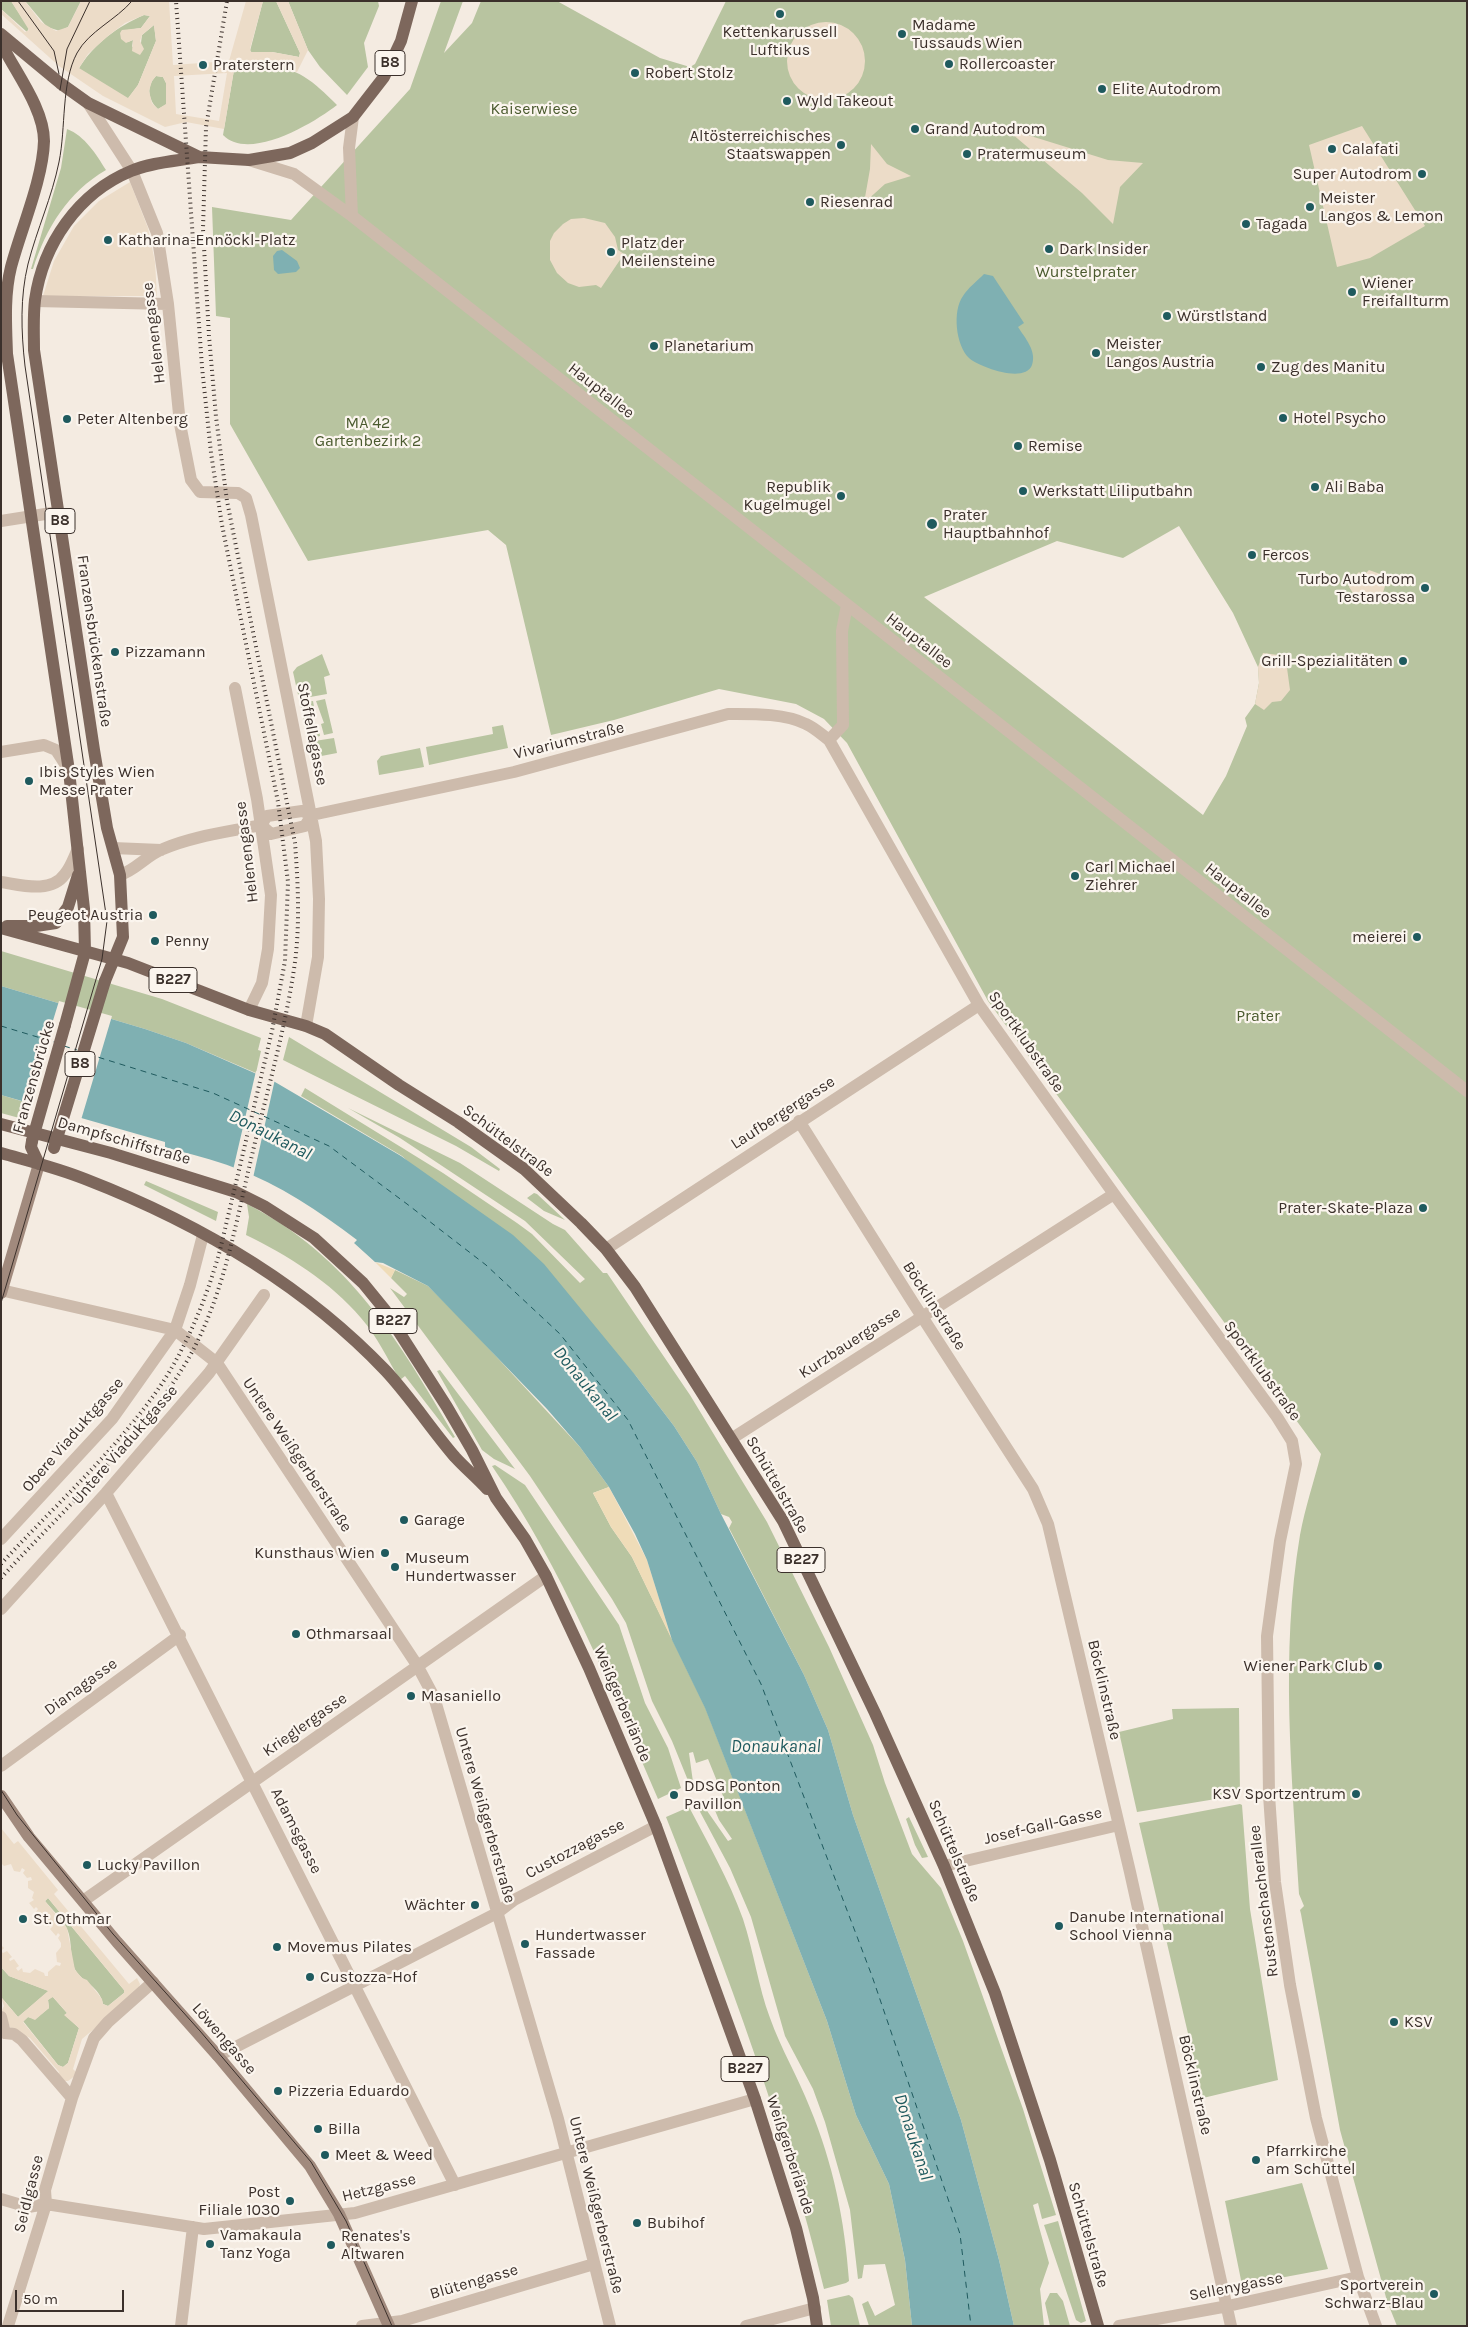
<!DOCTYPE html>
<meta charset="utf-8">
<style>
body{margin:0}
#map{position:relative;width:1468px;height:2327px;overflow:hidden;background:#f4ebe1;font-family:Karla,sans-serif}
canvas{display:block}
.frame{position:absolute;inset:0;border:2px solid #3b302b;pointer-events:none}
.scale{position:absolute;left:15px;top:2290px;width:109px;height:22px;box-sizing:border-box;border:2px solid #3b302b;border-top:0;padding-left:6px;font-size:15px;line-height:18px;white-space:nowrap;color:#3b302b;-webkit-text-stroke:4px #fbf5ee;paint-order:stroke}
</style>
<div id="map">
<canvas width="1468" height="2327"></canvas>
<div class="frame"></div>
<div class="scale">50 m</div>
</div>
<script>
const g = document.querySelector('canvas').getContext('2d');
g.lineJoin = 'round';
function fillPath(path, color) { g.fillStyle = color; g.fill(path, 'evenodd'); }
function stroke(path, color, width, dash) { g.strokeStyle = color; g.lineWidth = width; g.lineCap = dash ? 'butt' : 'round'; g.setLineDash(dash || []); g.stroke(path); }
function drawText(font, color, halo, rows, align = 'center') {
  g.font = font + ' Karla,sans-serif'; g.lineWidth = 4.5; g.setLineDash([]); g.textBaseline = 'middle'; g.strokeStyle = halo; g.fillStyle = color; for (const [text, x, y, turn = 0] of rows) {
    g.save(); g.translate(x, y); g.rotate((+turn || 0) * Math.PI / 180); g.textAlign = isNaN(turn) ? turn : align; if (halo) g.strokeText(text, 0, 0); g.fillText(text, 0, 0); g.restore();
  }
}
fillPath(new Path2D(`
 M1 1H11L29 28 27 32 1 9Z
 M25 1H81L68 27 60 31 47 27Z
 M263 1H276L300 53 299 57 272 52 253 53 250 51Z
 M288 1H378L379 6 364 43 368 67 347 95 320 67 308 50Z
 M441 1H463L444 53 472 23 481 1H557L660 58 690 67 695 64 726 1H1467V2326H1397L1387 2301 1340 2130 1301 1914 1300 1910 1304 1906 1299 1894C1292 1775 1280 1654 1300 1535 1305 1508 1314 1481 1321 1454L988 1001 847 743 824 719 796 704 719 689 614 720 551 735 506 545 488 530 308 561 230 424V318L216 316 212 207 291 220 410 89ZM1179 526 1233 613 1258 667 1259 683 1255 704 1245 718 1247 726 1226 776 1203 815 924 597 1057 541 1123 558Z
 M144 15 150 16 141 28 121 31 128 42 133 40 132 47 141 43 142 35 154 25 156 41 138 85 127 100 78 70C93 44 117 27 144 15Z
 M263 65C298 67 313 81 337 105 314 123 249 162 223 135L234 70Z
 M156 76 163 77 166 83 167 104 158 109C148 100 146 86 156 76Z
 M67 129C85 136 96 154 106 170 68 192 46 228 33 269H31L61 168Z
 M322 654 330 675 324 677 327 694 299 699 293 672 297 667Z
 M325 699 333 733 324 735 321 724 324 723 316 701Z
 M313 701 315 713 312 714 314 725H318L320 736 307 739 300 703Z
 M503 725 508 748 429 765 426 747 493 734 492 727Z
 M334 738 337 753 311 758 308 742Z
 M420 748 424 767 379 775 377 761 381 756Z
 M1 951 162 999 261 1038 258 1050 261 1051 256 1073 186 1043 145 1029 1 986Z
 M289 1037 471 1147 500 1169 499 1171 456 1146 283 1060Z
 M305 1088 443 1173 517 1223 532 1234 580 1283 585 1279 525 1221 400 1138 348 1108 460 1163 553 1224 565 1230 603 1273H607L690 1395 767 1522 829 1647 873 1745 885 1783 912 1854 941 1888 963 1941 1023 2109 1056 2215 1042 2219 1038 2203 1033 2205 1049 2263 1040 2289 1044 2326H1014L999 2260 961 2120 853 1815 828 1730 804 1675 729 1528 732 1522 729 1517 721 1514 697 1462 674 1426 636 1376 402 1156 301 1096Z
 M1 1095 28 1103 23 1119 1 1113Z
 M146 1181 218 1212 216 1221 144 1185Z
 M534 1193 537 1194 565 1220 544 1211 527 1198Z
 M247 1204C349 1256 400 1342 455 1437L453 1438 405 1376 400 1380C388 1360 377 1336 361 1318 331 1282 287 1255 246 1235L249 1217Z
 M395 1270 428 1286 468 1326 580 1447 609 1487 593 1493 611 1527 632 1557 705 1707 827 2021 856 2115 889 2184 905 2260 912 2326H869L862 2304 868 2301 875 2316 895 2305 885 2264 864 2265 862 2278 858 2279 850 2210 825 2122 813 2089 785 2036 751 1917 730 1868 698 1808 703 1805 728 1841 732 1839 719 1820 711 1801 723 1796 708 1759 696 1763 693 1752 689 1753 693 1782 689 1783 672 1741 652 1701 626 1623 612 1599 530 1476 390 1288 404 1297 407 1294 391 1278Z
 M440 1370 515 1469 494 1459 482 1450 437 1371Z
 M495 1465 525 1485 619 1625 645 1703 668 1748 681 1788 658 1799C609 1685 563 1569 492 1466Z
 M1239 1708 1240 1795 1137 1812 1119 1732 1173 1719 1172 1709Z
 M1240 1804 1242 1805 1250 1909 1278 2080 1203 2098 1139 1823Z
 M689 1807C708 1843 729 1880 743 1919 754 1952 758 1986 770 2018 781 2049 798 2077 810 2108 833 2163 845 2221 849 2281L846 2283 824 2289C785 2127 727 1972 666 1817Z
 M909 1817 928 1857 922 1858 915 1845 906 1819Z
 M48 1898 124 1990V1993L108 2006 103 2004C100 1987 83 1982 76 1971 69 1960 73 1941 67 1929 63 1919 51 1909 45 1901Z
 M1 1967 9 1976 49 1991 18 2017 1 1997Z
 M52 1996 67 2013 65 2015 79 2028 68 2063 63 2067 58 2065 23 2021 28 2017 35 2019 49 2008 48 2000Z
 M1302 2183 1328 2269 1242 2285 1225 2201Z
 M1058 2221 1086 2321 1081 2323 1076 2320 1044 2225Z
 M1050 2293H1057L1063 2301 1070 2326H1050L1045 2303Z
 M849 2295 853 2298 860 2326H831L827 2300Z`), '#b8c4a0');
fillPath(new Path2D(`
 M375 1262 395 1270 391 1278Z
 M609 1487 647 1560 672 1640 632 1557 611 1527 593 1493Z`), '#efdcb8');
fillPath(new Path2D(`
 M11 1H25L41 22 56 31 68 27 81 1H169L173 65 229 61 246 1H263L250 49 251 52H272L299 57 300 53 276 1H288L308 50 297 72 281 67 263 65 234 70 224 129 186 122 165 127 103 96 59 66 1 14V9L25 32 29 30ZM144 15 150 16 141 28 122 30 120 33 121 39 126 43 133 40 132 51 140 55 144 49 140 41 142 35 154 25 156 41 138 85 128 98 79 68 88 54 108 36 125 23ZM227 73 219 121 176 114 174 76ZM156 76 163 77 166 83V104L158 109 152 103 149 91 152 81Z
 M787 61a39 39 0 1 1 78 0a39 39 0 1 1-78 0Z
 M1362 126 1425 226 1370 258 1337 267 1309 145Z
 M1005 128 1108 160 1143 163 1120 187 1113 224 1082 193Z
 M871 144 887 164 911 176 885 184 864 203 870 169Z
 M130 182 148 228 155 262 157 296H43L54 261 74 226 99 201Z
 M584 218 605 223 615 237 618 250 624 254 601 288 596 285 579 287 568 283 557 273 550 260V241L554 233 563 224 571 219Z
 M1369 570 1380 574 1385 586 1382 596 1378 600 1366 603 1355 596 1349 587 1351 580 1359 572 1363 576Z
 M1263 653 1278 655 1287 668 1290 690 1281 701 1272 702 1264 710 1255 704 1259 683 1258 667Z
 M1 1828 14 1844 18 1841 58 1890 54 1894 129 1984 137 1978 140 1984 137 1993 82 2039 73 2069 76 2072 75 2076 68 2081H64L57 2075 59 2072 30 2038 10 2027 2 2010 4 2006 1 1997 18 2017 48 1991 9 1976 1 1967V1945L4 1948 1 1951 3 1953 7 1951 12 1957 9 1959 10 1961 14 1959 19 1966 16 1968 18 1971 22 1968 23 1972 30 1973 35 1969 44 1973 45 1976H48V1972L56 1965 60 1966 61 1963 57 1962 56 1953 61 1947V1943L58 1938 60 1935 58 1933 56 1936 50 1929 53 1926 50 1924 48 1927 43 1921 46 1918 44 1916 41 1918 36 1912 38 1909 36 1907 34 1909 29 1903 34 1900 32 1898 34 1892 28 1888V1881L32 1880 31 1877 27 1878 23 1873 25 1870 22 1868 20 1872 14 1871 11 1864 4 1866 1 1863ZM48 1898 124 1990V1993L108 2006 103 2004 102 1999 87 1980 82 1978 75 1970 67 1928 45 1901ZM53 1997 67 2013 64 2015 79 2028 68 2063 63 2067 58 2065 23 2022 28 2017 35 2020 49 2008 48 2000Z`), '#ecdcc8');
fillPath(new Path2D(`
 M282 250 297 261 300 268 296 272 278 274 274 270 273 256 277 251Z
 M984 274 993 276 1024 323 1018 327C1025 338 1037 351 1032 365 1025 384 979 367 969 358 956 346 952 311 963 296 968 288 977 281 984 274Z
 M1 986 145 1029 186 1043 275 1082 401 1156 513 1235 544 1264 636 1376 674 1426 697 1462 721 1514 804 1675 828 1730 853 1815 961 2120 999 2260 1014 2326H912L905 2260 889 2184 856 2115 827 2021 705 1708 672 1640 647 1560 635 1534 609 1487 580 1447 547 1409 428 1286 383 1263 375 1262 354 1243 357 1240C319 1211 280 1185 235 1168 213 1159 188 1154 165 1147V1142L1 1095Z`), '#7fb0b2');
fillPath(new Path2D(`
 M59 1001 112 1016 81 1120 27 1105Z
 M256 1071 275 1079 253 1178 233 1170Z`), '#f4ebe1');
stroke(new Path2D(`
 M1 1026 54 1042
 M64 1046 77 1050
 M88 1054 213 1093 329 1146 407 1204 486 1265 560 1334 628 1420 761 1684 872 1976 960 2234 971 2326`), '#1f5a5e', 1, [6, 5]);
stroke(new Path2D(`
 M88 103 132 171 157 233 168 304 180 424 191 480 200 492 238 493 246 498 251 515 316 841 319 899 318 957 306 1026
 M249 160 294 174 352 216 1467 1091
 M352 216 349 148 353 117
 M35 301 168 304
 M1 521 58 512
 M235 688 257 799 271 895 268 949 262 983 249 1010
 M829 740 843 725 842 631 847 605
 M1 752 44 745 56 750 69 770
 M261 825 271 834 305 826 312 815
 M113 848 161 850
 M120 875C136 870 147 855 163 849 193 836 228 832 261 825L267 816 302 811 312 815 514 772 728 714C752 714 784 713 806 724 815 728 822 735 829 740L979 1005 1114 1194 1277 1417 1292 1441 1296 1464 1280 1541 1267 1636 1269 1795 1275 1882 1290 1985 1316 2118 1358 2277 1376 2326
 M1 882C21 885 51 894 65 874 71 867 74 857 78 849
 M799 1121 912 1301 1033 1489 1048 1524 1130 1872 1231 2326
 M606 1249 979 1005
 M1 1290 175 1330 217 1363 417 1665 434 1697 558 2119 610 2326
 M731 1439 1114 1194
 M106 1493 455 2185
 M1 1539 112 1419 175 1330 190 1285 203 1235
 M1 1609 106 1493 209 1373 264 1295
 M1 1766 180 1635
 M944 1866 1119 1825
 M83 1901 546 1576
 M1 2017 5 2033
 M5 2033 14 2034 22 2040 72 2098
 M218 2056 497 1913 514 1900 656 1826
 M1 2199 28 2207 46 2204 204 2229 355 2213 755 2099
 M8 2326 46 2204 45 2190 72 2098 94 2038 108 2022 153 1982
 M181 2326 193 2227
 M362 2326 402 2321 594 2264
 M746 2326 815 2308
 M1119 2326 1228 2306 1358 2277`), '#cdbbac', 12);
stroke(new Path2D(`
 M1 1293 39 1164
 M1 1796 29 1837 117 1942 218 2056 310 2166 339 2214 389 2326`), '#a18a7d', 12);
stroke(new Path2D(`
 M1 34 60 83 88 103 199 157 249 160 290 153 312 143 353 117 384 77 401 41 412 1
 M1 43C15 72 44 108 44 141 43 179 21 229 11 267 4 295 6 325 7 354L69 771 84 909 85 952 65 1025
 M7 926H36L56 923 68 907 78 875
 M1 928 128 963 249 1010 306 1026 325 1034 399 1085 458 1122 524 1169 581 1223 606 1249 635 1287 783 1521 875 1713 944 1866 995 1993 1050 2160 1098 2326
 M105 981 123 937 120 875 107 828 94 750 34 350C34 334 33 317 35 300 43 244 78 193 131 171 152 162 177 161 199 157
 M1 1124 111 1153 236 1192 264 1206 314 1238 363 1283 385 1310 447 1407 472 1450 496 1498 525 1539 546 1576 589 1668 656 1826 755 2099 796 2228 813 2298 817 2326
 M32 1141 31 1147 39 1164
 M1 1153C29 1161 58 1168 85 1179 196 1222 303 1284 386 1371 411 1398 431 1429 455 1457 465 1468 477 1478 487 1489`), '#7d675c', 12);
stroke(new Path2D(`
 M18 1 54 51 59 74
 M60 90 67 49 90 1
 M1 1303 102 959 107 921 25 366C21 331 20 297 28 264 37 229 52 197 59 162 66 128 61 83 77 53 89 31 116 20 132 1
 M1 1790 17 1815 113 1934 200 2031 311 2162 346 2221 392 2326`), '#3b302b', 1);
stroke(new Path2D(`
 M1 1564C54 1506 116 1451 161 1385 188 1344 207 1297 220 1250L272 1031 285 961 288 882 278 802 222 525 211 453 202 367 176 1
 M1 1578C64 1509 135 1445 184 1366 223 1302 235 1226 252 1155 267 1091 286 1027 295 962 300 923 298 883 295 843L227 501 216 417 209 336 203 229 206 127 227 1`), '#3b302b', 4, [1, 4]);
stroke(new Path2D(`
 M32 1141 65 1025
 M54 1148 105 981`), '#7d675c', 12);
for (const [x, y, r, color] of [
 [780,14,5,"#1f5a5e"],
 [902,34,5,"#1f5a5e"],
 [949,64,5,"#1f5a5e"],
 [203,65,5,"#1f5a5e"],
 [635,73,5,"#1f5a5e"],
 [1102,89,5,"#1f5a5e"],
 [787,101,5,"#1f5a5e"],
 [915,129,5,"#1f5a5e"],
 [841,145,5,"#1f5a5e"],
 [1332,149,5,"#1f5a5e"],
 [967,154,5,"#1f5a5e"],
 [1422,174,5,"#1f5a5e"],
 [810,202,5,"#1f5a5e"],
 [1310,207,5,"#1f5a5e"],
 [1246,224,5,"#1f5a5e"],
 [108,240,5,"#1f5a5e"],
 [1049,249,5,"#1f5a5e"],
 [611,252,5,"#1f5a5e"],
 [1352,292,5,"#1f5a5e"],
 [1167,316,5,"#1f5a5e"],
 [654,346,5,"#1f5a5e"],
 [1096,353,5,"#1f5a5e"],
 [1261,367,5,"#1f5a5e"],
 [1283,418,5,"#1f5a5e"],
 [67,419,5,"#1f5a5e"],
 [1018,446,5,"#1f5a5e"],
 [1315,487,5,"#1f5a5e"],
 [1023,491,5,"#1f5a5e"],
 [841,496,5,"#1f5a5e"],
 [932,524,6,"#1f5a5e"],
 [1252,555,5,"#1f5a5e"],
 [1425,588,5,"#1f5a5e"],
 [115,652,5,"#1f5a5e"],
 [1403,661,5,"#1f5a5e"],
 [29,781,5,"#1f5a5e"],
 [1075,876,5,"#1f5a5e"],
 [153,915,5,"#1f5a5e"],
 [1417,937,5,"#1f5a5e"],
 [155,941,5,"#1f5a5e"],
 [1423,1208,5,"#1f5a5e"],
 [404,1520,5,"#1f5a5e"],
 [385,1553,5,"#1f5a5e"],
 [395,1567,5,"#1f5a5e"],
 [296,1634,5,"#1f5a5e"],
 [1378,1666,5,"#1f5a5e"],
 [411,1696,5,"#1f5a5e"],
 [1356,1794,5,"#1f5a5e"],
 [674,1795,5,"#1f5a5e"],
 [87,1865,5,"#1f5a5e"],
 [475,1905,5,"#1f5a5e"],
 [23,1919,5,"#1f5a5e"],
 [1059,1926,5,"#1f5a5e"],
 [525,1944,5,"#1f5a5e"],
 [277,1947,5,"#1f5a5e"],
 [310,1977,5,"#1f5a5e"],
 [1394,2022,5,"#1f5a5e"],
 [278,2091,5,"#1f5a5e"],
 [318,2129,5,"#1f5a5e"],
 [325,2155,5,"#1f5a5e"],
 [1256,2160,5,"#1f5a5e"],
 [290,2201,5,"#1f5a5e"],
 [637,2223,5,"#1f5a5e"],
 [210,2244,5,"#1f5a5e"],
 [331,2245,5,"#1f5a5e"],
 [1434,2294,5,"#1f5a5e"]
]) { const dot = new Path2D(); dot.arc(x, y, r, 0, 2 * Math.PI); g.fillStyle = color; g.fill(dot); stroke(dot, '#fbf5ee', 2); }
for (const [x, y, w] of [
 [390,63,30],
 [60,521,30],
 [173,980,48],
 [80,1064,30],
 [393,1321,48],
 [801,1560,48],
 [745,2069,48]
]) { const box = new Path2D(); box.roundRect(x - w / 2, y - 12.5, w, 25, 4); g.fillStyle = '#fbf5ee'; g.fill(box); stroke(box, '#3b302b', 1); }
drawText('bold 15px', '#3b302b', null, [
 ["B8",390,63],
 ["B8",60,521],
 ["B227",173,980],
 ["B8",80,1064],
 ["B227",393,1321],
 ["B227",801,1560],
 ["B227",745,2069]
]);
drawText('16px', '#3b302b', '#fbf5ee', [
 ["Madame",912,25],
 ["Tussauds Wien",912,43],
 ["Kettenkarussell",780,32,"center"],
 ["Luftikus",780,50,"center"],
 ["Rollercoaster",959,64],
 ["Praterstern",213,65],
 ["Robert Stolz",645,73],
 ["Elite Autodrom",1112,89],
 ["Wyld Takeout",797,101],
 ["Grand Autodrom",925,129],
 ["Altösterreichisches",831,136,"right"],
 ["Staatswappen",831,154,"right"],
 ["Calafati",1342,149],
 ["Pratermuseum",977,154],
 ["Super Autodrom",1412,174,"right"],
 ["Meister",1320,198],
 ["Langos & Lemon",1320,216],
 ["Riesenrad",820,202],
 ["Tagada",1256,224],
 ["Katharina-Ennöckl-Platz",118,240],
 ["Platz der",621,243],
 ["Meilensteine",621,261],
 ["Dark Insider",1059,249],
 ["Wiener",1362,283],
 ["Freifallturm",1362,301],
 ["Würstlstand",1177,316],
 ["Meister",1106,344],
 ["Langos Austria",1106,362],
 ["Planetarium",664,346],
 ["Zug des Manitu",1271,367],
 ["Hotel Psycho",1293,418],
 ["Peter Altenberg",77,419],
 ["Remise",1028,446],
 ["Republik",831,487,"right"],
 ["Kugelmugel",831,505,"right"],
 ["Ali Baba",1325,487],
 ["Werkstatt Liliputbahn",1033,491],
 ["Prater",943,515],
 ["Hauptbahnhof",943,533],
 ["Fercos",1262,555],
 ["Turbo Autodrom",1415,579,"right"],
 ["Testarossa",1415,597,"right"],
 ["Pizzamann",125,652],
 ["Grill-Spezialitäten",1393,661,"right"],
 ["Ibis Styles Wien",39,772],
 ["Messe Prater",39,790],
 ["Carl Michael",1085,867],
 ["Ziehrer",1085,885],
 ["Peugeot Austria",143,915,"right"],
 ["meierei",1407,937,"right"],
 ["Penny",165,941],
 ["Prater-Skate-Plaza",1413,1208,"right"],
 ["Garage",414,1520],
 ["Kunsthaus Wien",375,1553,"right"],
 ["Museum",405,1558],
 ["Hundertwasser",405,1576],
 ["Othmarsaal",306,1634],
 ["Wiener Park Club",1368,1666,"right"],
 ["Masaniello",421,1696],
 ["DDSG Ponton",684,1786],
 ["Pavillon",684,1804],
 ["KSV Sportzentrum",1346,1794,"right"],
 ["Lucky Pavillon",97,1865],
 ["Wächter",465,1905,"right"],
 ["Danube International",1069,1917],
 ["School Vienna",1069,1935],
 ["St. Othmar",33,1919],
 ["Hundertwasser",535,1935],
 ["Fassade",535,1953],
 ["Movemus Pilates",287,1947],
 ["Custozza-Hof",320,1977],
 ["KSV",1404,2022],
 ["Pizzeria Eduardo",288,2091],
 ["Billa",328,2129],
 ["Pfarrkirche",1266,2151],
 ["am Schüttel",1266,2169],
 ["Meet & Weed",335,2155],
 ["Post",280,2192,"right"],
 ["Filiale 1030",280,2210,"right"],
 ["Bubihof",647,2223],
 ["Vamakaula",220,2235],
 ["Tanz Yoga",220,2253],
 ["Renates's",341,2236],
 ["Altwaren",341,2254],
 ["Sportverein",1424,2285,"right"],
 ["Schwarz-Blau",1424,2303,"right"]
], 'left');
drawText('16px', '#4a5a2e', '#fbf5ee', [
 ["Kaiserwiese",534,109],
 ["Wurstelprater",1086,272],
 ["MA 42",368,423],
 ["Gartenbezirk 2",368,441],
 ["Prater",1258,1016]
]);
drawText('16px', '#3b302b', '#fbf5ee', [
 ["Helenengasse",154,333,-97],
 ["Hauptallee",601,391,38],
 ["Franzensbrückenstraße",94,641,82],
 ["Hauptallee",919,641,38],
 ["Stoffellagasse",312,734,79],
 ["Vivariumstraße",569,741,-14],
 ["Helenengasse",247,852,-97],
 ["Hauptallee",1238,891,38],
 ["Sportklubstraße",1026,1042,55],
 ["Franzensbrücke",34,1077,-74],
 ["Laufbergergasse",783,1113,-33],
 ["Dampfschiffstraße",124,1141,16],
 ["Schüttelstraße",508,1141,37],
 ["Böcklinstraße",934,1306,57],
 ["Kurzbauergasse",850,1343,-33],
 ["Sportklubstraße",1262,1371,54],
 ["Obere Viaduktgasse",73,1435,-49],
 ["Untere Viaduktgasse",125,1445,-49],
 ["Untere Weißgerberstraße",297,1455,56],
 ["Schüttelstraße",777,1485,60],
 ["Dianagasse",81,1687,-36],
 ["Böcklinstraße",1104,1690,77],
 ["Weißgerberlände",622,1704,67],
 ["Krieglergasse",305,1725,-35],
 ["Untere Weißgerberstraße",485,1815,74],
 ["Josef-Gall-Gasse",1043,1826,-13],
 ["Adamsgasse",296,1831,63],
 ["Custozzagasse",575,1849,-28],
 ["Schüttelstraße",954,1851,67],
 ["Rustenschacherallee",1264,1901,-97],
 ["Löwengasse",224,2039,49],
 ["Böcklinstraße",1195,2085,77],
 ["Weißgerberlände",790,2155,72],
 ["Hetzgasse",379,2188,-14],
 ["Seidlgasse",29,2194,-76],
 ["Untere Weißgerberstraße",596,2205,76],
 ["Schüttelstraße",1088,2235,74],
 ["Blütengasse",474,2282,-16],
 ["Sellenygasse",1236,2287,-11]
]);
drawText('italic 18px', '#1f5a5e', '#fbf5ee', [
 ["Donaukanal",270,1135,27],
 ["Donaukanal",585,1384,51],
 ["Donaukanal",776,1747],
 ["Donaukanal",913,2137,72]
]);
</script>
